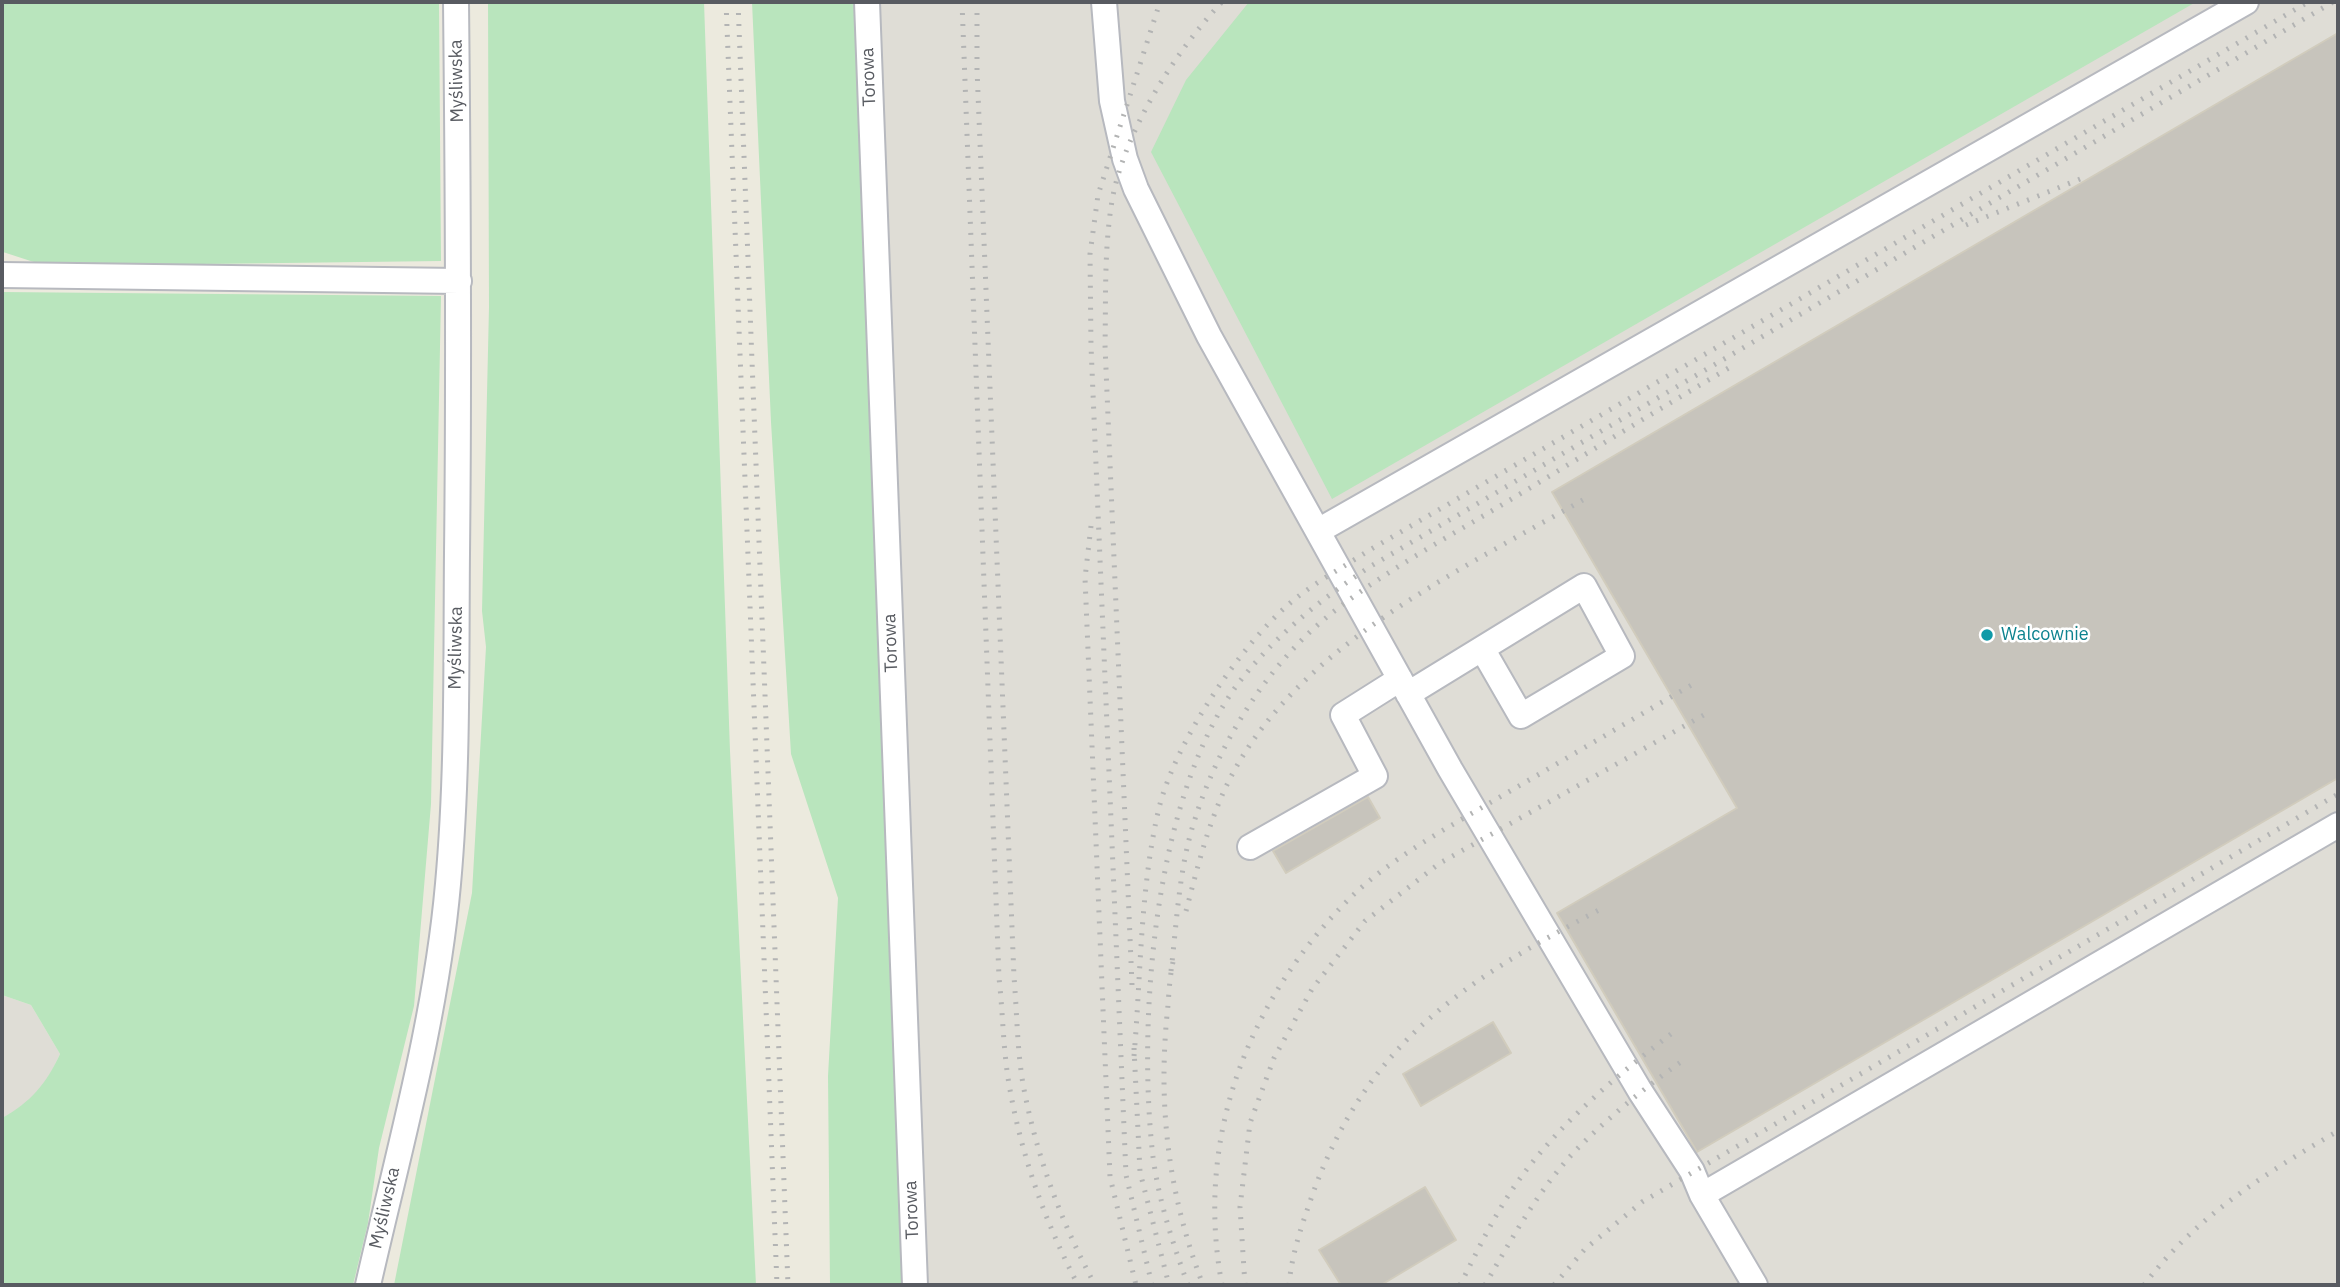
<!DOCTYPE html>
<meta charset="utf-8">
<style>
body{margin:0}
#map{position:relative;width:2340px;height:1287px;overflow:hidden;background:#eceade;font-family:"IBM Plex Sans",sans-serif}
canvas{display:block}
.frame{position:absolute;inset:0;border:4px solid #585b61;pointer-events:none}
</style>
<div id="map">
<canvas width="2340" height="1287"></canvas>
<div class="frame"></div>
</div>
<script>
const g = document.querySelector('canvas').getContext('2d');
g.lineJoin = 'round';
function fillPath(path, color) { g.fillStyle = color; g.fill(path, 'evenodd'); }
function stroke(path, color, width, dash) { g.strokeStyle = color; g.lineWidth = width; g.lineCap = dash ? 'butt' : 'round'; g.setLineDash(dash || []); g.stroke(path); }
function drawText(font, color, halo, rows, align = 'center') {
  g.font = font + ' "IBM Plex Sans",sans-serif'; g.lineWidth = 5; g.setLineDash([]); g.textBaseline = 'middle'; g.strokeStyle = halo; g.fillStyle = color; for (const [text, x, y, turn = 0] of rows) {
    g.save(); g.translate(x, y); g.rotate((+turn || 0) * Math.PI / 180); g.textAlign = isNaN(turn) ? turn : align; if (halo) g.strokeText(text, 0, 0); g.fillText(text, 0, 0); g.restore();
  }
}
fillPath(new Path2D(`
 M877 2H2338V1285H926Z
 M2 995 31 1005 60 1054 47 1081 25 1106 2 1118Z`), '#dfddd6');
fillPath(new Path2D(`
 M2 2H439L441 261 46 266 3 252Z
 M488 2H704L730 751 756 1285H394L472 893 486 647 482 611 489 307Z
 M752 2H854L904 1285H830L828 1076 838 898 791 754 771 422Z
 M1249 2H2196L1332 499 1151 152 1186 80Z
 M2 292 441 296 431 804 414 1006 379 1148 368 1223 353 1285H2V1118C31 1102 46 1084 60 1054L31 1005 2 995Z`), '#b9e5bd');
const building = new Path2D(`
 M2338 33V778L1697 1152 1557 913 1737 808 1552 492Z
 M1368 797 1380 818 1286 873 1273 851Z
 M1493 1022 1511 1053 1421 1106 1403 1074Z
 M1425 1187 1456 1240 1381 1285H1341L1319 1250Z`);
fillPath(building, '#c7c4bc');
stroke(building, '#d1ccbd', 2);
const minor = new Path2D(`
 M867 2 915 1285
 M1104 2 1112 101 1125 159 1136 189 1209 336 1450 769 1640 1091 1692 1171 1702 1195 1755 1285
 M2 275 459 281
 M1318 531 2246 2
 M1408 694 1584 586 1622 656 1521 716 1487 657
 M1250 847 1375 776 1343 715 1400 679
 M1702 1195 2338 825
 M368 1285C398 1153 436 1020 448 884 458 774 456 664 457 554 459 370 458 186 456 2`);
stroke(minor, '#b7b9bf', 28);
stroke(minor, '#fff', 24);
stroke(new Path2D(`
 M726 2 777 1285
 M738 2 788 1285
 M962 2 999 978C1003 1013 1003 1049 1009 1084 1021 1155 1045 1222 1078 1285
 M977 2V69L1014 977C1017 1012 1017 1049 1023 1084 1036 1155 1061 1222 1095 1285
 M1966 225 2085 177
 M1091 526 1085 578 1110 1177 1136 1285
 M1186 911C1199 862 1210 815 1234 771 1305 641 1465 568 1588 497
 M1173 962C1169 979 1169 998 1167 1015 1158 1110 1169 1196 1203 1285
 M1171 971C1177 921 1179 867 1195 819 1218 745 1266 667 1327 617 1381 573 1445 539 1505 503 1581 457 1656 411 1732 366
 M1132 985 1105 345C1106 297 1104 249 1112 201 1124 132 1174 53 1222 2
 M1134 1048 1140 1172 1169 1285
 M1134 1056C1141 975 1140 888 1159 808 1175 743 1239 647 1289 604 1312 584 1342 568 1368 551L2308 2
 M1152 1285 1126 1175 1091 346 1090 254 1098 195 1160 2
 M1188 1285C1173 1244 1159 1202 1153 1157 1137 1021 1154 793 1240 681 1277 634 1321 599 1371 566L2333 2
 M1222 1285C1195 1142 1245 1006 1345 903 1388 859 1446 829 1498 798 1564 760 1629 721 1695 683
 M1245 1285 1240 1207 1250 1123 1274 1058 1312 989 1365 921 1440 863 1711 711
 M1289 1285C1292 1252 1302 1225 1313 1193 1368 1042 1464 981 1599 910
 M1460 1285C1473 1260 1485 1234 1500 1209 1541 1139 1607 1083 1671 1034
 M1485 1285C1512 1238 1540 1187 1578 1148 1611 1115 1647 1086 1685 1059
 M1554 1285 1585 1249 1642 1202 2338 794
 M2144 1285C2195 1217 2266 1173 2338 1131`), '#b3b4b4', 5, [2, 9]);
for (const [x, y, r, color] of [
 [1987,635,7,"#0f9aa8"]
]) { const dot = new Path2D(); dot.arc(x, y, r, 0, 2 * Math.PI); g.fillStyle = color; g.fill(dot); stroke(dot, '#fff', 2.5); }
drawText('18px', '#585b61', '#fff', [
 ["Torowa",869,77,-92],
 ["Myśliwska",457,81,-91],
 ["Torowa",891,643,-92],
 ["Myśliwska",456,648,-89],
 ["Myśliwska",385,1208,-77],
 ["Torowa",912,1210,-92]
]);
drawText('18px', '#0d838f', '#fff', [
 ["Walcownie",2001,635]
], 'left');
</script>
